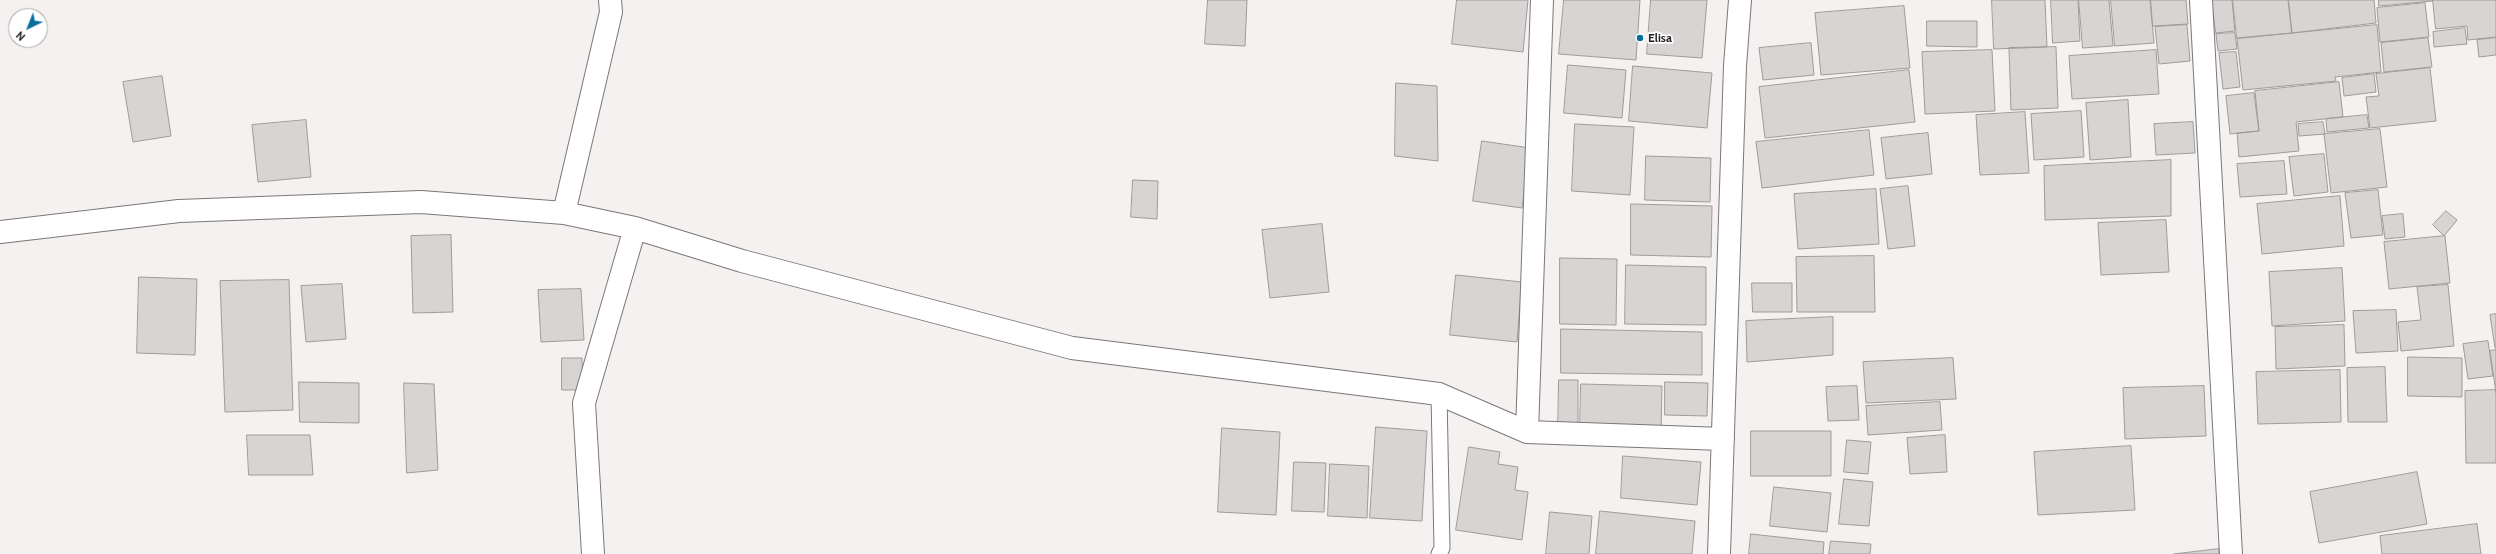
<!DOCTYPE html>
<style>
body{margin:0}
#map{position:relative;width:2496px;height:554px;overflow:hidden;background:#f5f1f0;font-family:Cabin,sans-serif}
canvas{display:block}
.north{position:absolute;left:8px;top:8px;width:40px;height:40px;box-sizing:border-box;background:#fff;border:1px solid #a5a5a5;border-radius:50%;rotate:223deg;font-size:11px;font-weight:700;line-height:16px;text-align:center;color:#1f1d1d}
.north::after{content:'';display:block;margin:auto;width:14px;height:18px;background:#076f9c;clip-path:polygon(50% 0,100% 100%,50% 72%,0 100%)}
</style>
<div id="map">
<canvas width="2496" height="554"></canvas>
<div class="north">N</div>
</div>
<script>
const g = document.querySelector('canvas').getContext('2d');
g.lineJoin = 'round';
function fillPath(path, color) { g.fillStyle = color; g.fill(path, 'evenodd'); }
function stroke(path, color, width, dash) { g.strokeStyle = color; g.lineWidth = width; g.lineCap = dash ? 'butt' : 'round'; g.setLineDash(dash || []); g.stroke(path); }
function drawText(font, color, halo, rows, align = 'center') {
  g.font = font + ' Cabin,sans-serif'; g.lineWidth = 3.5; g.setLineDash([]); g.textBaseline = 'middle'; g.strokeStyle = halo; g.fillStyle = color; for (const [text, x, y, turn = 0] of rows) {
    g.save(); g.translate(x, y); g.rotate((+turn || 0) * Math.PI / 180); g.textAlign = isNaN(turn) ? turn : align; if (halo) g.strokeText(text, 0, 0); g.fillText(text, 0, 0); g.restore();
  }
}
const building = new Path2D(`
 M1208 0H1247L1245 46 1205 44Z
 M1457 0H1528L1523 52 1452 44Z
 M1564 0H1640L1636 60 1559 54Z
 M1651 0H1707L1702 58 1647 54Z
 M1992 0H2045L2047 47 1994 49Z
 M2051 0H2078L2080 41 2053 43Z
 M2079 0H2109L2113 46 2083 48Z
 M2111 0H2150L2154 43 2115 46Z
 M2151 0H2186L2188 24 2153 26Z
 M2212 0H2232L2235 31 2216 33Z
 M2233 0H2288L2292 33 2237 38Z
 M2289 0H2374L2376 23 2292 33Z
 M2379 0H2433V1L2379 6Z
 M2433 0H2496V37L2468 40 2467 26 2436 29Z
 M2425 3 2429 37 2380 42 2377 8Z
 M1904 6 1910 68 1821 75 1815 13Z
 M1927 21H1977V47L1927 46Z
 M2187 25 2190 61 2159 64 2155 27Z
 M2377 25 2381 72 2335 77 2336 81 2243 90 2237 39Z
 M2465 28 2467 44 2434 47 2433 32Z
 M2235 33 2237 49 2218 51 2216 34Z
 M2428 38 2432 67 2384 72 2381 43Z
 M2496 38V55L2479 57 2477 40Z
 M1811 43 1814 75 1763 80 1759 48Z
 M2056 47 2058 108 2011 110 2009 48Z
 M1992 50 1995 111 1925 114 1922 52Z
 M2156 50 2159 94 2072 99 2069 56Z
 M2236 52 2240 87 2223 89 2219 53Z
 M1568 65 1626 70 1622 118 1564 113Z
 M1633 66 1712 73 1707 128 1629 121Z
 M2430 68 2436 121 2370 128 2366 97 2379 96 2376 74Z
 M1909 70 1915 122 1765 138 1759 87Z
 M2374 74 2376 92 2344 96 2342 78Z
 M162 76 171 136 133 142 123 82Z
 M2339 82 2343 117 2296 122 2299 151 2239 157 2237 133 2259 131 2255 91Z
 M1396 83 1437 86 1438 161 1395 156Z
 M2254 93 2259 131 2230 134 2226 96Z
 M2128 100 2131 157 2090 160 2086 103Z
 M2081 111 2084 157 2034 160 2031 114Z
 M2025 112 2029 173 1980 175 1976 115Z
 M2367 115 2369 128 2327 132 2326 119Z
 M306 120 311 177 258 182 252 125Z
 M2193 122 2195 153 2156 155 2154 124Z
 M2323 122 2325 134 2299 136 2298 124Z
 M1575 124 1634 127 1630 195 1572 191Z
 M2380 129 2387 187 2331 193 2324 134Z
 M1869 130 1874 175 1762 188 1756 142Z
 M1928 133 1932 174 1886 179 1881 138Z
 M1482 141 1530 148 1522 208 1473 201Z
 M2324 154 2328 192 2294 196 2289 157Z
 M1646 156 1711 158 1710 202 1645 200Z
 M2171 160V216L2045 220 2044 166Z
 M2284 161 2287 194 2240 197 2237 164Z
 M1133 180 1158 181 1157 219 1131 217Z
 M1908 186 1915 246 1888 249 1880 189Z
 M1876 189 1879 244 1798 249 1794 194Z
 M2378 190 2383 235 2351 238 2345 193Z
 M2340 196 2344 246 2262 254 2257 204Z
 M1631 204 1712 206 1711 257 1631 255Z
 M2446 211 2457 220 2444 236 2433 225Z
 M2403 214 2405 237 2385 239 2382 216Z
 M2166 220 2169 272 2101 275 2098 223Z
 M1322 224 1329 292 1270 298 1262 230Z
 M451 235 453 312 413 313 411 236Z
 M2445 236 2450 283 2389 289 2384 242Z
 M1874 256 1875 312H1797L1796 257Z
 M1560 258 1617 259 1616 325 1560 324Z
 M1626 265 1706 267V325L1625 324Z
 M2342 268 2345 321 2272 326 2269 272Z
 M1456 275 1522 282 1517 342 1450 335Z
 M139 277 197 279 195 355 137 353Z
 M289 280 293 410 225 412 220 281Z
 M1752 283H1792V312H1753Z
 M342 284 346 339 306 342 301 286Z
 M2448 285 2454 346 2401 351 2398 322 2421 320 2417 287Z
 M581 289 584 340 541 342 538 290Z
 M2396 310 2398 351 2356 353 2353 311Z
 M2496 314V348H2495L2490 315Z
 M1833 317V355L1747 362 1746 321Z
 M2344 325 2345 366 2276 369 2275 327Z
 M1561 329 1702 332V375L1561 373Z
 M2488 341 2493 376 2468 379 2463 344Z
 M2496 350V393L2490 351Z
 M2408 357 2462 358V397L2408 396Z
 M562 358H582L583 390H562Z
 M1953 358 1956 399 1866 403 1863 362Z
 M2385 367 2387 422H2348L2347 368Z
 M2340 370 2341 422 2258 424 2256 372Z
 M1559 380H1578V432L1558 431Z
 M299 382 359 383V423L300 422Z
 M1665 382 1708 383 1707 416 1665 415Z
 M404 383 434 384 438 470 407 473Z
 M1581 384 1662 386 1661 433 1580 431Z
 M1857 386 1859 420 1828 421 1826 387Z
 M2204 386 2206 436 2125 439 2123 388Z
 M2496 390V463H2466L2465 391Z
 M1940 402 1942 430 1868 435 1866 406Z
 M1376 427 1427 431 1422 521 1370 518Z
 M1222 428 1280 432 1276 515 1218 512Z
 M1751 431H1831V476H1751Z
 M247 435H310L313 475H249Z
 M1945 435 1947 472 1910 474 1907 438Z
 M1847 440 1871 442 1868 474 1844 472Z
 M2131 446 2135 510 2038 515 2034 452Z
 M1469 447 1500 452 1498 464 1518 467 1515 490 1528 492 1522 540 1456 530Z
 M1623 456 1701 462 1697 505 1621 498Z
 M1294 462 1326 463 1324 512 1292 511Z
 M1330 464 1369 466 1367 518 1328 516Z
 M2417 472 2427 524 2319 543 2310 492Z
 M1844 479 1873 482 1869 526 1839 524Z
 M1774 487 1831 493 1827 532 1770 526Z
 M1600 511 1695 521 1692 554H1596Z
 M1550 512 1592 516 1589 554H1546Z
 M2477 524 2481 554H2382L2380 536Z
 M1751 534 1824 542 1823 554H1749Z
 M1831 541 1871 544 1870 554H1829Z
 M2219 549V554H2174Z`);
fillPath(building, '#d8d4d3');
stroke(building, '#a09b9b', 1);
const lane = new Path2D(`
 M1439 554 1442 548 1439 394`);
const street = new Path2D(`
 M2201 0 2231 554
 M564 213 611 12 610 0
 M0 232 179 211 421 202 564 213 635 228 742 261 1072 348 1439 394 1527 432 1723 439
 M1527 432 1542 0
 M593 554 584 403 635 228
 M1719 554 1735 66 1740 0`);
stroke(lane, '#7b7777', 17);
stroke(street, '#7b7777', 24);
stroke(lane, '#fff', 15);
stroke(street, '#fff', 22);
for (const [x, y, r, color] of [
 [1640,38,4,"#076f9c"]
]) { const dot = new Path2D(); dot.arc(x, y, r, 0, 2 * Math.PI); g.fillStyle = color; g.fill(dot); stroke(dot, '#fff', 1.5); }
drawText('bold 12px', '#1f1d1d', '#fff', [
 ["Elisa",1648,38]
], 'left');
</script>
